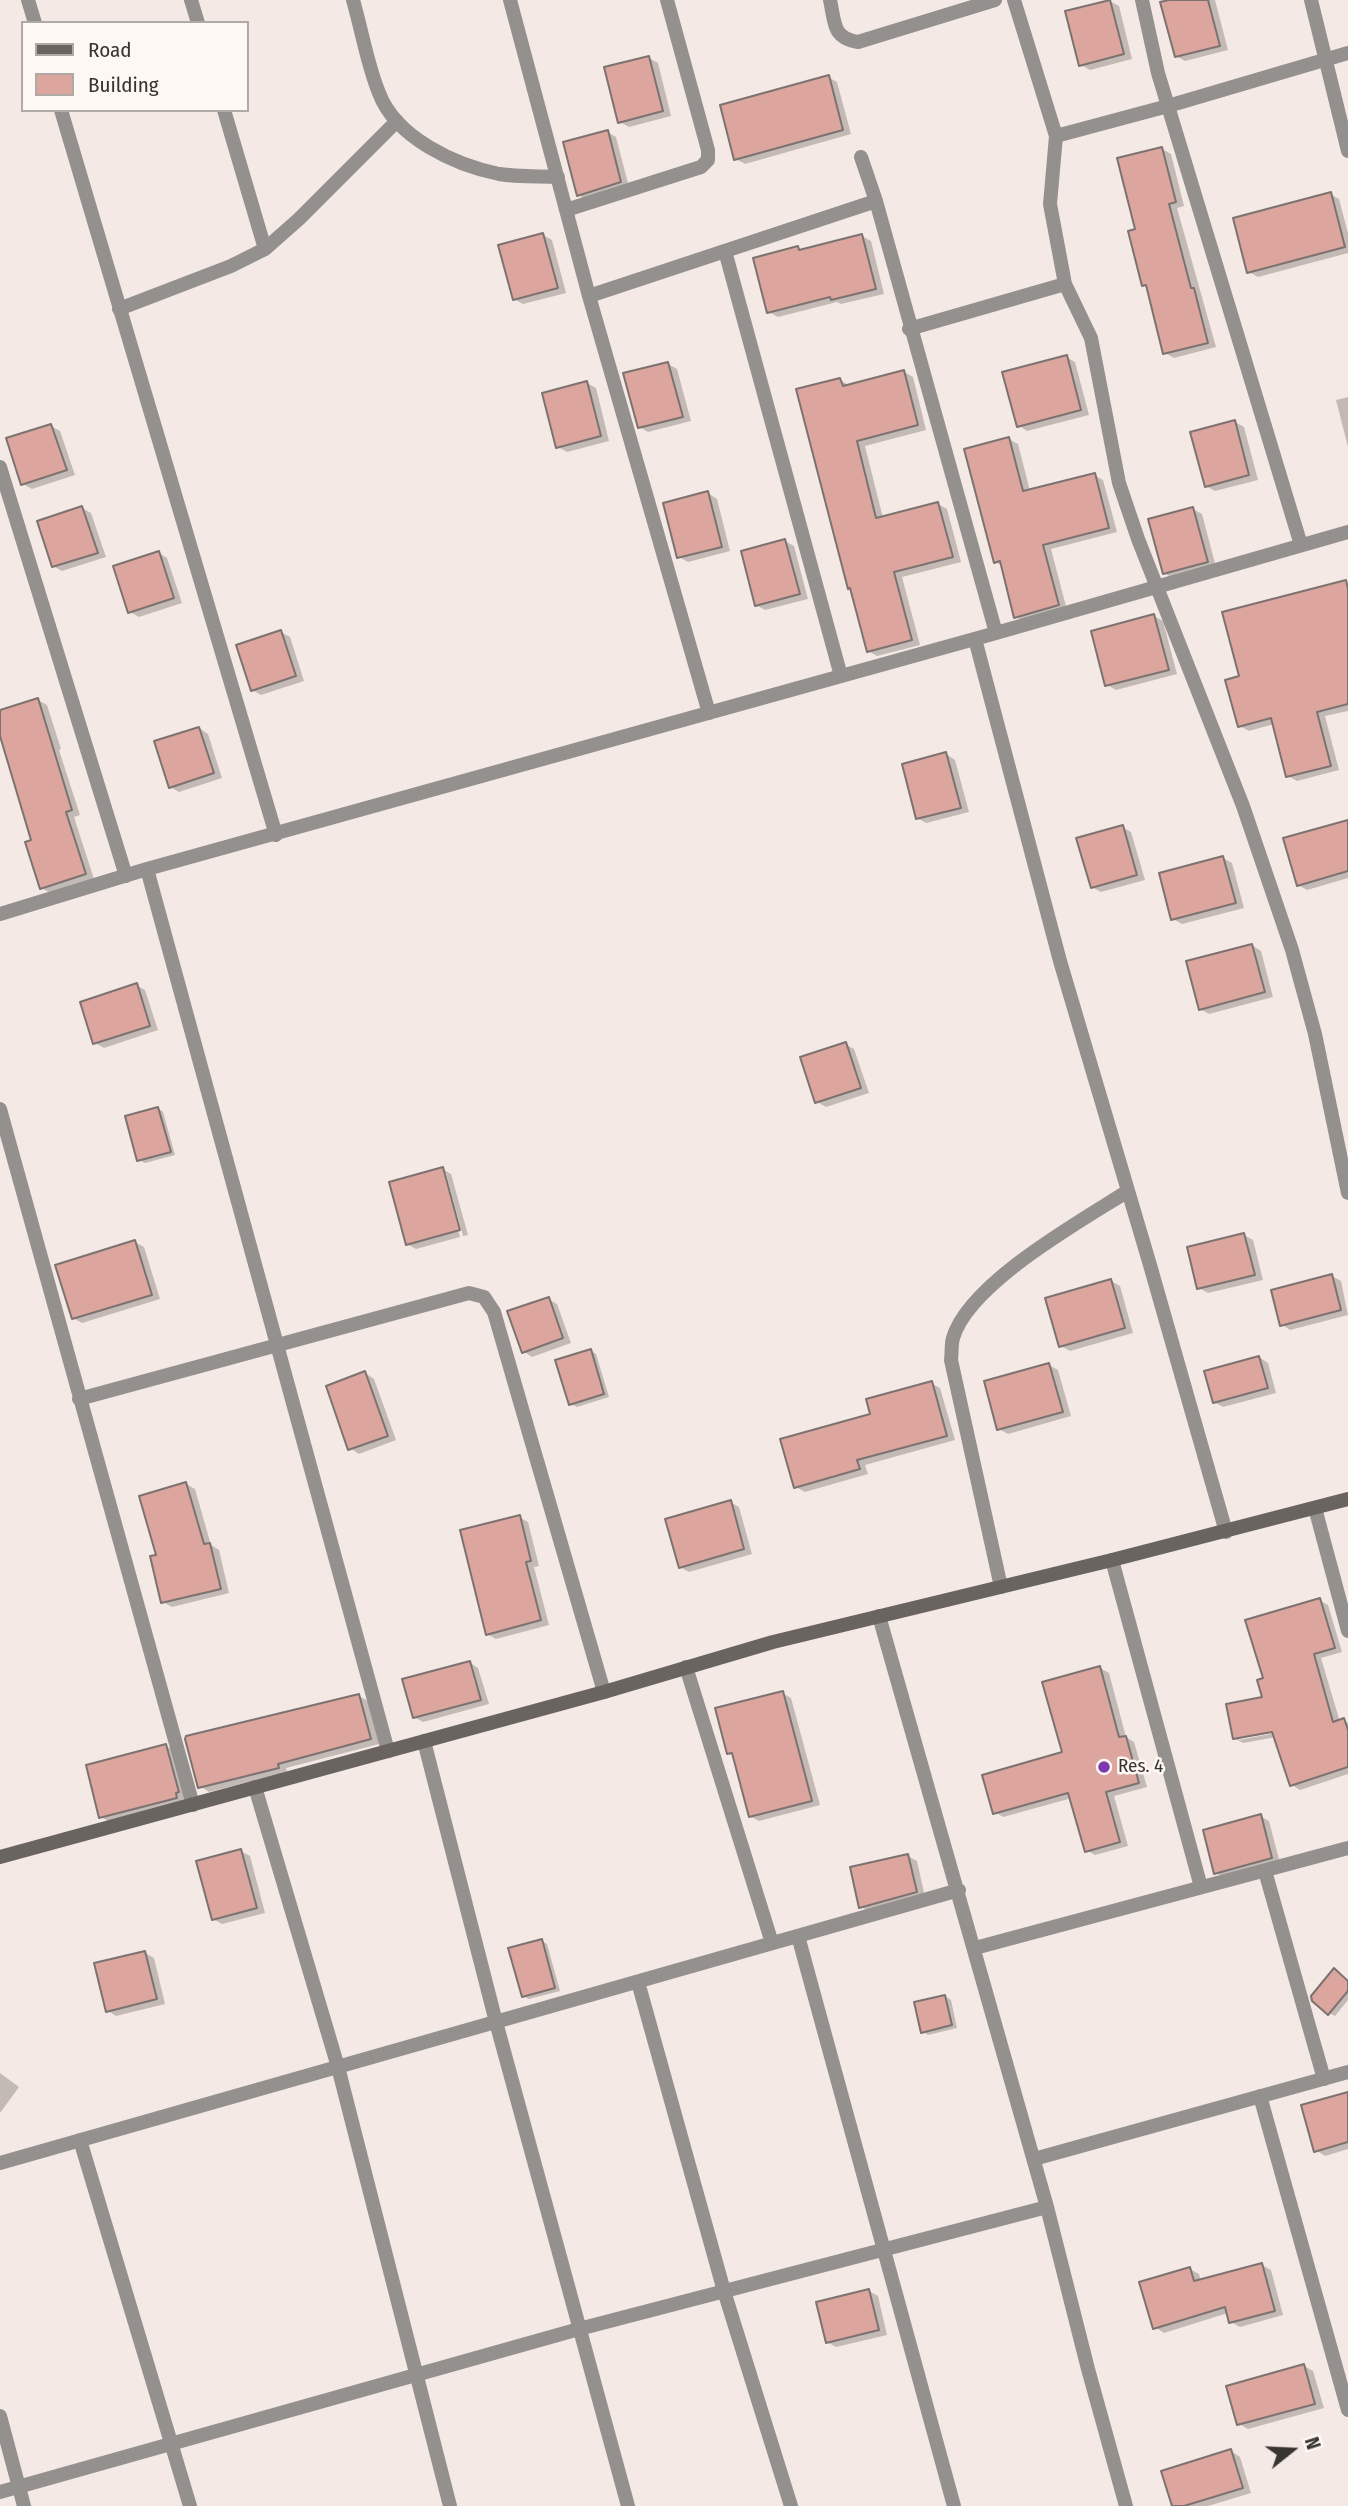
<!DOCTYPE html>
<style>
body{margin:0}
#map{position:relative;width:1348px;height:2506px;overflow:hidden;background:#f4e9e4;font-family:"Fira Sans Condensed",sans-serif}
canvas{display:block}
.legend{position:absolute;left:21px;top:21px;width:228px;height:91px;box-sizing:border-box;background:#fef8f4;border:2px solid #afaaa6;margin:0;padding:9px 12px;list-style:none;font-size:21px;color:#383432}
.legend li{display:flex;align-items:center;gap:14px;height:35px}
.legend b{width:35px;border:2px solid #afaaa6}
.north{position:absolute;left:1257px;top:2415px;width:70px;height:70px;-webkit-text-stroke:5px #fef8f4;paint-order:stroke;rotate:72deg;font-size:19px;font-weight:700;line-height:28px;text-align:center;color:#383432}
.north::after{content:'';display:block;margin:auto;width:24px;height:32px;background:#383432;clip-path:polygon(50% 0,100% 100%,50% 72%,0 100%)}
</style>
<div id="map">
<canvas width="1348" height="2506"></canvas>
<ul class="legend">
<li><b style="height:9px;background:#696460"></b>Road</li>
<li><b style="height:19px;background:#dca69e"></b>Building</li>
</ul>
<div class="north">N</div>
</div>
<script>
const g = document.querySelector('canvas').getContext('2d');
g.lineJoin = 'round';
function fillPath(path, color) { g.fillStyle = color; g.fill(path, 'evenodd'); }
function stroke(path, color, width, dash) { g.strokeStyle = color; g.lineWidth = width; g.lineCap = dash ? 'butt' : 'round'; g.setLineDash(dash || []); g.stroke(path); }
function drawText(font, color, halo, rows, align = 'center') {
  g.font = font + ' "Fira Sans Condensed",sans-serif'; g.lineWidth = 5; g.setLineDash([]); g.textBaseline = 'middle'; g.strokeStyle = halo; g.fillStyle = color; for (const [text, x, y, turn = 0] of rows) {
    g.save(); g.translate(x, y); g.rotate((+turn || 0) * Math.PI / 180); g.textAlign = isNaN(turn) ? turn : align; if (halo) g.strokeText(text, 0, 0); g.fillText(text, 0, 0); g.restore();
  }
}
fillPath(new Path2D(`
 M1176 0H1215L1228 50 1185 61 1176 56Z
 M1110 1 1119 6 1132 59 1090 70 1081 65Z
 M649 58 658 63 671 116 629 127 620 122Z
 M828 77 837 82 851 134 745 164 736 159Z
 M607 132 616 137 629 187 587 200 578 195Z
 M1162 149 1171 154 1184 206 1177 208 1216 347 1174 358 1165 353 1148 287 1144 285Z
 M1330 194 1339 199 1348 233V253L1258 277 1249 272Z
 M543 235 552 240 566 293 523 304 514 299Z
 M862 236 871 241 884 294 841 304 837 302 778 317 769 312 798 248 802 251Z
 M1066 357 1075 362 1089 415 1027 431 1018 425Z
 M668 364 677 369 691 421 648 432 639 427Z
 M904 372 913 377 926 430 865 446 883 518 938 504 947 509 961 562 902 577 920 645 877 656 868 651 853 590 849 588 840 380 850 386Z
 M587 383 596 388 609 441 567 452 558 447Z
 M1348 397V447L1336 400Z
 M1235 422 1244 427 1258 480 1215 491 1206 486Z
 M51 426 60 431 75 475 32 489 23 484Z
 M1009 439 1018 444 1030 491 1094 475 1103 480 1117 532 1051 549 1067 610 1025 622 1016 617 1002 566 996 562Z
 M708 493 717 499 730 551 688 562 679 557Z
 M82 508 91 513 106 557 62 571 53 566Z
 M1193 509 1202 514 1216 567 1173 578 1164 573Z
 M785 541 794 546 808 599 765 610 756 605Z
 M159 553 167 558 182 603 139 617 130 612Z
 M1346 582 1348 584V711L1325 716 1339 770 1297 781 1288 776 1274 724 1249 731 1240 726 1241 677Z
 M1154 616 1163 621 1177 674 1116 690 1107 685Z
 M281 632 290 637 304 681 261 695 252 690Z
 M38 700 47 705 61 749 59 750 80 815 74 817 94 879 50 893 42 888 34 841 0 732V712Z
 M199 728 208 734 222 778 179 792 170 787Z
 M946 754 955 760 969 812 926 823 917 818Z
 M1348 822V878L1307 890 1298 885Z
 M1122 827 1131 832 1145 880 1101 892 1092 887Z
 M1223 858 1232 863 1244 908 1182 924 1173 919Z
 M1252 945 1261 951 1273 997 1209 1014 1200 1009Z
 M136 985 145 990 158 1030 104 1048 95 1043Z
 M845 1044 854 1049 869 1093 826 1107 817 1102Z
 M158 1108 163 1112 175 1155 145 1163 139 1160Z
 M442 1169 451 1174 468 1235 463 1236 446 1173H443L460 1237 416 1249 407 1244Z
 M1244 1235 1253 1240 1263 1280 1208 1293 1199 1288Z
 M135 1242 144 1247 160 1299 82 1323 73 1318Z
 M1332 1276 1341 1281 1348 1315 1290 1330 1281 1324Z
 M1111 1281 1120 1286 1133 1333 1070 1351 1061 1346Z
 M548 1299 557 1304 571 1343 532 1357 523 1351Z
 M591 1351 596 1354 609 1397 577 1407 571 1404Z
 M1259 1357 1268 1363 1276 1393 1223 1407 1214 1402Z
 M1049 1365 1058 1370 1071 1416 1008 1434 999 1429Z
 M365 1373 374 1379 396 1440 359 1454 350 1448Z
 M931 1383 940 1388 955 1440 865 1465 868 1474 805 1492 796 1487 872 1415Z
 M186 1484 195 1489 211 1545 219 1550 229 1593 172 1607 163 1602 158 1556Z
 M730 1502 739 1507 752 1554 689 1572 680 1567Z
 M519 1517 528 1522 539 1566 534 1567 549 1625 496 1639 487 1634Z
 M1319 1600 1328 1605 1342 1652 1321 1658 1340 1722 1344 1720 1348 1723V1774L1300 1790 1292 1785 1276 1737 1243 1743 1234 1738 1265 1699V1679ZM1281 1728V1732L1239 1740V1736Z
 M469 1662 478 1668 489 1704 423 1722 414 1717Z
 M1100 1668 1109 1673 1126 1737 1134 1742 1147 1787 1114 1796 1128 1846 1095 1855 1086 1850 1072 1798 1003 1817 995 1812 1064 1754Z
 M782 1693 791 1698 820 1805 759 1821 750 1816 735 1757 728 1753Z
 M359 1696 368 1701 379 1744 286 1768 287 1772 209 1792 200 1786Z
 M166 1746 175 1751 185 1802 110 1822 101 1817Z
 M1260 1816 1269 1821 1280 1863 1225 1878 1216 1873Z
 M241 1851 250 1856 265 1913 222 1924 213 1919Z
 M908 1856 917 1861 925 1897 870 1912 861 1907Z
 M542 1941 547 1944 560 1991 529 1999 523 1996Z
 M145 1953 154 1958 165 2004 116 2016 107 2010Z
 M1340 1974 1348 1981V2000L1335 2016 1329 2013Z
 M945 1996 951 2000 957 2028 928 2035 922 2031Z
 M0 2073 19 2087 0 2113Z
 M1348 2094V2149L1325 2156 1316 2150Z
 M1262 2265 1271 2270 1283 2315 1240 2327 1231 2322 1228 2313 1164 2333 1155 2327 1190 2269 1199 2274 1201 2281Z
 M869 2291 878 2296 887 2335 836 2347 827 2342Z
 M1304 2366 1313 2371 1324 2408 1248 2429 1239 2424Z
 M1231 2451 1240 2457 1251 2493 1208 2506H1173Z`), '#0003');
const building = new Path2D(`
 M1110 0 1124 54 1079 66 1065 11Z
 M1169 0H1208L1220 46 1175 57 1160 2Z
 M649 56 663 111 618 123 604 67Z
 M829 75 843 130 734 160 720 105Z
 M608 130 621 182 577 196 563 142Z
 M1162 147 1176 202 1169 204 1191 288H1194L1208 343 1163 354 1146 285 1142 286 1128 231 1135 229 1117 158Z
 M1331 192 1345 247 1247 273 1233 218Z
 M543 233 558 288 513 300 498 245Z
 M862 234 876 289 831 300 830 297 767 313 753 258 798 246 799 250Z
 M1067 355 1081 410 1017 427 1002 372Z
 M668 362 683 417 638 428 623 373Z
 M904 370 918 425 857 441 876 518 938 502 953 557 894 572 912 640 867 652 850 588 848 589 796 389 840 378 843 386Z
 M587 381 601 436 556 448 542 393Z
 M1235 420 1249 475 1205 487 1190 432Z
 M51 424 67 470 21 485 6 438Z
 M1009 437 1023 491 1095 473 1109 528 1043 545 1059 605 1014 618 1000 561 994 563 964 449Z
 M708 491 722 547 677 558 663 503Z
 M82 506 98 553 52 567 37 521Z
 M1193 507 1208 562 1163 574 1148 519Z
 M785 539 800 594 755 606 741 551Z
 M159 551 174 598 128 613 113 566Z
 M1346 580 1348 589V704L1317 712 1331 766 1286 777 1271 718 1238 727 1225 680 1239 676 1222 612Z
 M1154 614 1169 670 1105 686 1091 631Z
 M281 630 296 676 251 691 236 645Z
 M38 698 72 810 66 812 86 874 40 889 25 842 31 840 0 736V710Z
 M199 727 214 773 169 788 154 741Z
 M946 752 961 808 916 819 902 764Z
 M1348 820V871L1297 886 1283 838Z
 M1123 825 1137 875 1091 888 1076 838Z
 M1223 856 1236 903 1171 920 1159 873Z
 M1252 944 1265 992 1199 1010 1186 961Z
 M137 983 150 1026 93 1044 80 1002Z
 M846 1042 861 1088 815 1103 800 1057Z
 M158 1107 171 1152 137 1161 125 1116Z
 M443 1167 460 1230 406 1245 389 1182Z
 M1244 1233 1255 1275 1197 1289 1187 1247Z
 M135 1240 152 1295 72 1319 55 1265Z
 M1332 1274 1341 1310 1280 1326 1271 1290Z
 M1111 1279 1125 1328 1059 1347 1045 1298Z
 M549 1297 563 1338 522 1353 507 1311Z
 M591 1349 604 1394 569 1405 555 1360Z
 M1259 1356 1268 1388 1213 1403 1204 1371Z
 M1049 1363 1063 1412 997 1430 984 1381Z
 M365 1371 388 1436 348 1450 326 1386Z
 M932 1381 947 1436 857 1460 860 1469 794 1488 780 1439 870 1414 866 1399Z
 M186 1482 204 1544 210 1543 221 1589 161 1603 150 1556 156 1555 139 1496Z
 M731 1500 744 1549 679 1568 665 1519Z
 M520 1515 531 1561 526 1562 541 1620 486 1635 460 1530Z
 M1320 1598 1335 1648 1314 1654 1333 1722 1344 1718 1348 1730V1767L1290 1786 1272 1732 1233 1739 1226 1704 1262 1697 1257 1680 1263 1678 1245 1620Z
 M470 1661 481 1700 413 1718 402 1679Z
 M1100 1666 1119 1737 1126 1736 1139 1783 1106 1792 1120 1842 1085 1852 1068 1793 993 1814 982 1775 1062 1752 1042 1682Z
 M783 1691 812 1801 749 1817 732 1753 727 1754 715 1708Z
 M359 1694 371 1739 278 1764 279 1768 198 1788 185 1739 186 1736Z
 M166 1744 179 1792 176 1793 177 1798 99 1818 86 1765Z
 M1261 1814 1272 1858 1214 1874 1203 1830Z
 M241 1849 257 1908 212 1920 196 1861Z
 M908 1854 917 1892 859 1908 850 1867Z
 M542 1939 555 1988 522 1997 508 1948Z
 M145 1951 157 1999 106 2012 94 1963Z
 M1334 1968 1348 1981V1991L1328 2015 1312 2001 1311 1996Z
 M945 1995 952 2025 921 2033 914 2002Z
 M1348 2092V2142L1314 2152 1301 2105Z
 M1262 2263 1275 2311 1229 2323 1225 2307 1153 2329 1139 2282 1190 2267 1194 2281Z
 M869 2289 879 2330 826 2343 816 2302Z
 M1304 2364 1315 2404 1237 2425 1226 2386Z
 M1231 2449 1243 2488 1184 2506H1172L1161 2471Z`);
fillPath(building, '#dca69e');
stroke(building, '#7c7270', 2);
stroke(new Path2D(`
 M28 0 35 23
 M191 0 198 23
 M353 0C362 31 367 64 379 93 396 138 455 165 499 174 518 177 539 176 558 177
 M510 0 589 296 709 713
 M830 0C835 22 832 38 858 42L995 0
 M1014 0 1056 136 1050 204 1065 284 1091 338 1119 483 1138 539 1243 806 1292 950 1315 1034 1348 1193
 M1142 0 1158 73 1301 545
 M1311 0 1348 151
 M61 110 276 835
 M224 110 265 249
 M1056 136 1168 106 1348 53
 M861 157 876 201 996 633
 M566 210 701 167 708 160V150L667 0
 M725 251 841 676
 M589 296 876 201
 M119 309 231 266 265 249 299 219 397 121
 M909 329 1065 284
 M0 467 126 876
 M975 639 1060 961 1150 1265 1226 1532
 M147 869 388 1751
 M0 914 147 869 996 633 1348 532
 M0 1109 193 1805
 M79 1399 469 1293 484 1297 494 1312 604 1692
 M1315 1508 1348 1631
 M1112 1560 1201 1887
 M1001 1587 951 1360C952 1353 951 1345 953 1338 969 1283 1081 1221 1128 1191
 M879 1616 1047 2207 1088 2369 1126 2506
 M686 1667 772 1943
 M424 1741 496 2022 628 2506
 M255 1787 338 2067 450 2506
 M1265 1871 1324 2079
 M798 1936 954 2506
 M975 1948 1348 1848
 M638 1982 724 2291 791 2506
 M1260 2096 1348 2410
 M80 2140 190 2506
 M1034 2159 1348 2072
 M0 2163 959 1890
 M0 2416 24 2506
 M0 2492 579 2329 1047 2207`), '#93908d', 14);
stroke(new Path2D(`
 M0 1857 604 1692 773 1642 1112 1560 1348 1499`), '#696460', 14);
for (const [x, y, r, color] of [
 [1104,1767,7,"#7d3aae"]
]) { const dot = new Path2D(); dot.arc(x, y, r, 0, 2 * Math.PI); g.fillStyle = color; g.fill(dot); stroke(dot, '#fef8f4', 2.5); }
drawText('19px', '#383432', '#fef8f4', [
 ["Res. 4",1118,1767]
], 'left');
</script>
